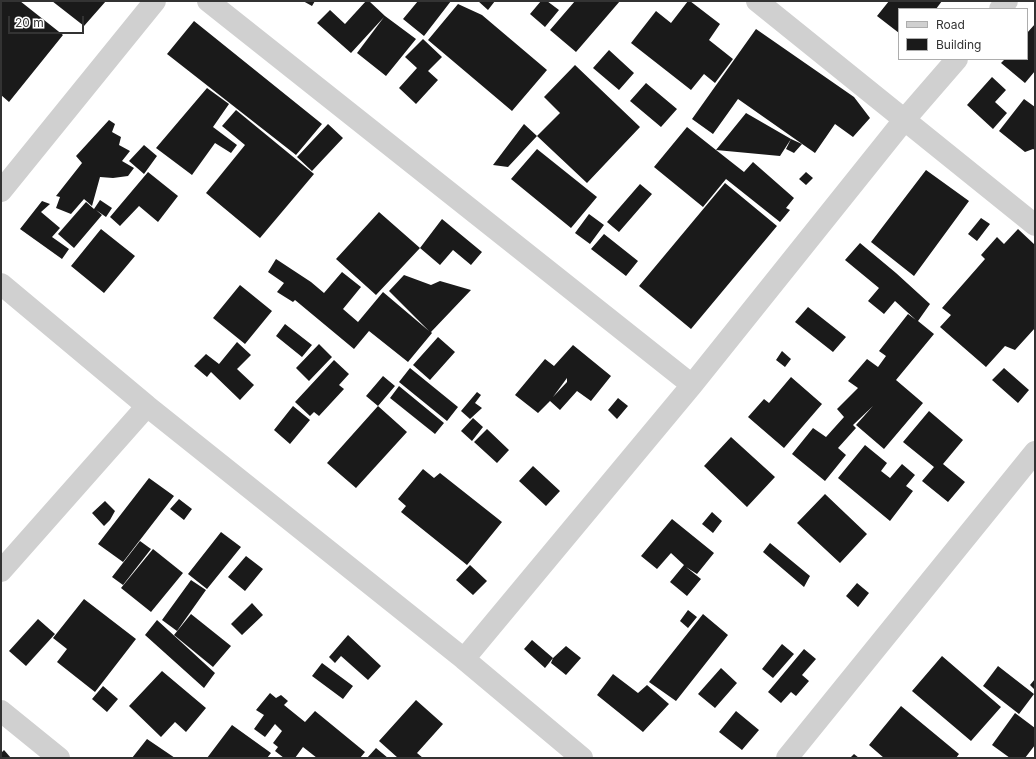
<!DOCTYPE html>
<style>
body{margin:0}
#map{position:relative;width:1036px;height:759px;overflow:hidden;background:#fff;font-family:Inter,sans-serif}
canvas{display:block}
.frame{position:absolute;inset:0;border:2px solid #333;pointer-events:none}
.legend{position:absolute;left:898px;top:8px;width:130px;height:52px;box-sizing:border-box;background:#fff;border:1px solid #adadad;margin:0;padding:5px 7px;list-style:none;font-size:12px;color:#333}
.legend li{display:flex;align-items:center;gap:8px;height:20px}
.legend b{width:20px;border:1px solid #adadad}
.scale{position:absolute;left:8px;top:16px;width:76px;height:18px;box-sizing:border-box;border:2px solid #333;border-top:0;padding-left:5px;font-size:12px;line-height:14px;white-space:nowrap;color:#333;-webkit-text-stroke:3px #fff;paint-order:stroke}
</style>
<div id="map">
<canvas width="1036" height="759"></canvas>
<div class="frame"></div>
<ul class="legend">
<li><b style="height:5px;background:#d0d0d0"></b>Road</li>
<li><b style="height:11px;background:#1a1a1a"></b>Building</li>
</ul>
<div class="scale">20 m</div>
</div>
<script>
const g = document.querySelector('canvas').getContext('2d');
g.lineJoin = 'round';
function fillPath(path, color) { g.fillStyle = color; g.fill(path, 'evenodd'); }
function stroke(path, color, width, dash) { g.strokeStyle = color; g.lineWidth = width; g.lineCap = dash ? 'butt' : 'round'; g.setLineDash(dash || []); g.stroke(path); }
fillPath(new Path2D(`
 M1 1H20L63 35 9 102 1 95Z
 M52 1H77L78 2 79 1H106L84 26Z
 M303 1H315L312 6Z
 M366 1H369L385 16 416 39 386 76 357 53 384 17 351 53 317 23 330 10 345 24Z
 M418 1H451L424 36 403 19Z
 M478 1H495L488 10Z
 M541 1H547L559 10 545 27 530 14Z
 M575 1H620L576 52 550 30Z
 M688 1H690L720 24 709 40 733 59 715 83 704 74 691 90 631 43 656 11 671 23Z
 M889 1H942L936 9H899V33L877 16Z
 M458 4 482 15 547 70 512 111 428 40Z
 M194 21 322 124 296 155 167 54Z
 M1035 24V71L1025 83 1001 63 1005 59H1027V33Z
 M756 29 854 97 870 118 853 137 835 124 815 153 738 99 713 134 692 119Z
 M423 39 442 57 428 71 438 80 416 104 399 88 417 68 405 57Z
 M609 50 634 73 619 90 593 68Z
 M575 65 640 127 587 183 537 136 560 113 544 97Z
 M992 77 1006 90 995 102 1007 113 993 129 967 105Z
 M646 83 677 109 661 127 630 101Z
 M207 88 229 104 213 127 237 145 231 153 215 143 192 175 156 148Z
 M1024 99 1035 107V150L1033 149 1025 152 999 131Z
 M236 110 314 174 260 238 206 193 245 145 222 126Z
 M746 113 791 139 802 144 794 153 786 149 791 139 780 156 716 150 744 172 753 162 794 198 786 208 790 210 780 222 726 179 703 207 654 167 687 127 716 150Z
 M109 120 115 124 112 132 121 137 119 145 130 151 122 161 134 168 128 176 113 178 100 177 92 206 84 199 71 214 56 208 60 197 56 196 82 163 76 156Z
 M328 124 343 138 312 171 297 157Z
 M524 124 537 136 508 167 493 165Z
 M144 145 157 156 144 174 129 161Z
 M537 149 597 197 571 228 511 179Z
 M926 170 969 201 914 276 871 242Z
 M148 172 178 196 158 222 139 206 120 226 110 217Z
 M806 172 813 178 806 185 799 179Z
 M725 183 777 226 691 329 639 286Z
 M640 184 652 194 619 232 607 222Z
 M100 200 112 208 106 217 96 210 102 215 74 248 58 234 86 202 94 209Z
 M42 201 50 204 41 212 60 228 52 237 69 249 62 259 20 229Z
 M379 212 420 248 376 295 336 259Z
 M589 214 604 225 590 244 575 233Z
 M981 218 990 224 977 241 968 234Z
 M442 219 482 252 471 265 453 250 440 265 420 248Z
 M101 229 135 256 104 293 71 266Z
 M1018 229 1035 245V328L1015 350 1005 346 986 367 940 327 951 315 942 308 985 259 981 255 997 237 1004 244Z
 M604 234 638 261 626 276 591 249Z
 M860 243 896 273 930 304 918 321 934 334 896 380 923 403 884 449 856 425 873 406 853 425 856 428 838 448 846 455 825 481 792 454 813 428 826 437 844 417 837 409 858 388 848 381 867 359 878 367 886 356 879 351 908 314 916 320 895 301 884 314 868 301 879 288 845 260Z
 M276 259 311 282 324 293 342 272 361 287 343 309 358 322 383 292 429 331 389 291 404 275 431 285 440 281 471 290 431 332 432 333 408 362 369 331 354 349 295 300 293 302 277 292 284 283 268 272Z
 M240 285 272 311 245 344 213 318Z
 M808 307 846 337 833 352 795 322Z
 M285 324 312 345 302 357 276 336Z
 M438 337 455 352 430 380 413 365Z
 M237 342 251 355 237 369 254 385 240 400 211 372 207 377 194 366 206 354 219 364Z
 M319 344 332 357 309 381 296 368Z
 M573 345 611 376 591 401 577 391 560 410 550 401 538 413 515 395 545 359 554 366ZM567 378V382L553 397Z
 M782 351 791 359 785 367 776 360Z
 M334 360 349 374 339 385 344 389 319 416 314 412 310 416 295 402Z
 M410 368 458 407 447 421 399 382Z
 M1004 368 1029 390 1018 403 992 380Z
 M383 376 395 386 378 406 407 432 356 488 327 463 378 406 366 396Z
 M791 377 822 404 784 448 748 417 764 399 769 403Z
 M399 386 444 423 435 434 390 398Z
 M477 392 481 395 475 403 482 408 470 419 461 411Z
 M618 398 628 406 617 419 608 410Z
 M293 406 310 420 290 444 274 430Z
 M929 411 963 440 943 464 965 482 948 502 922 481 934 467 903 442Z
 M473 418 483 427 472 441 461 431Z
 M487 429 509 450 497 463 474 442Z
 M731 437 775 477 747 507 704 466Z
 M865 445 887 463 881 471 890 478 902 464 915 475 906 486 913 491 890 521 838 478Z
 M533 466 560 491 546 506 519 481Z
 M423 469 434 478 440 473 502 522 467 565 401 512 406 506 398 499Z
 M149 478 174 496 123 562 98 544Z
 M825 494 867 534 840 563 797 523Z
 M179 499 192 509 184 520 170 509Z
 M105 501 115 511 110 520 104 526 92 513Z
 M712 512 722 521 713 533 702 524Z
 M672 519 714 553 697 574 686 567 701 579 687 596 670 582 684 565 671 553 657 569 641 556Z
 M221 532 241 547 207 589 188 574Z
 M140 541 151 549 123 585 112 577Z
 M770 543 810 576 804 587 763 552Z
 M153 549 183 573 151 612 121 588Z
 M246 556 263 569 245 591 228 577Z
 M470 565 487 581 473 595 456 580Z
 M191 580 206 590 177 631 162 620Z
 M857 583 869 593 858 607 846 596Z
 M84 599 136 639 95 692 57 662 67 649 53 638Z
 M252 603 263 615 242 635 231 624Z
 M688 610 697 617 688 628 680 621Z
 M191 614 231 646 213 667 174 635Z
 M703 614 728 635 676 701 649 682Z
 M38 619 55 634 26 666 9 651Z
 M157 620 215 673 204 688 145 635Z
 M348 635 381 666 368 680 341 656 335 663 329 657Z
 M532 640 553 658 545 668 524 649Z
 M782 644 794 654 773 678 762 669Z
 M566 646 581 658 566 675 551 663 553 658Z
 M804 649 816 659 802 675 809 681 796 696 791 692 781 703 768 692Z
 M942 656 1001 707 971 741 912 691Z
 M322 663 353 686 343 699 312 676Z
 M998 666 1034 694 1019 714 983 686Z
 M721 668 737 683 715 708 698 694Z
 M162 671 206 708 186 732 175 722 161 737 129 706Z
 M613 674 638 693 647 685 669 704 643 732 597 695Z
 M1035 679V690L1030 685Z
 M103 686 118 699 107 712 92 699Z
 M270 693 276 698 281 695 288 701 284 705 305 722 315 711 365 752 360 758H317L303 747 295 758H284L275 751 278 747 273 743 282 731 275 724 265 737 254 729 264 715 256 710Z
 M416 700 443 724 417 753 423 758H398L379 741Z
 M901 706 959 754 956 758H884L869 745Z
 M736 711 759 730 742 750 719 732Z
 M1015 713 1035 728V745L1025 758H1010L992 745Z
 M232 725 271 753 267 758H207Z
 M147 739 175 758H132Z
 M376 748 388 758H367Z
 M4 750 11 758H1V753Z
 M854 754 859 758H850Z`), '#1a1a1a');
stroke(new Path2D(`
 M208 1 692 385
 M757 1 1035 225
 M1000 9 1007 1
 M1 191 155 1
 M1 284 147 406 464 659 582 758
 M1 571 147 406
 M464 659 692 385 905 119 957 59
 M1 711 59 758
 M787 758 1035 452`), '#d0d0d0', 22);
</script>
